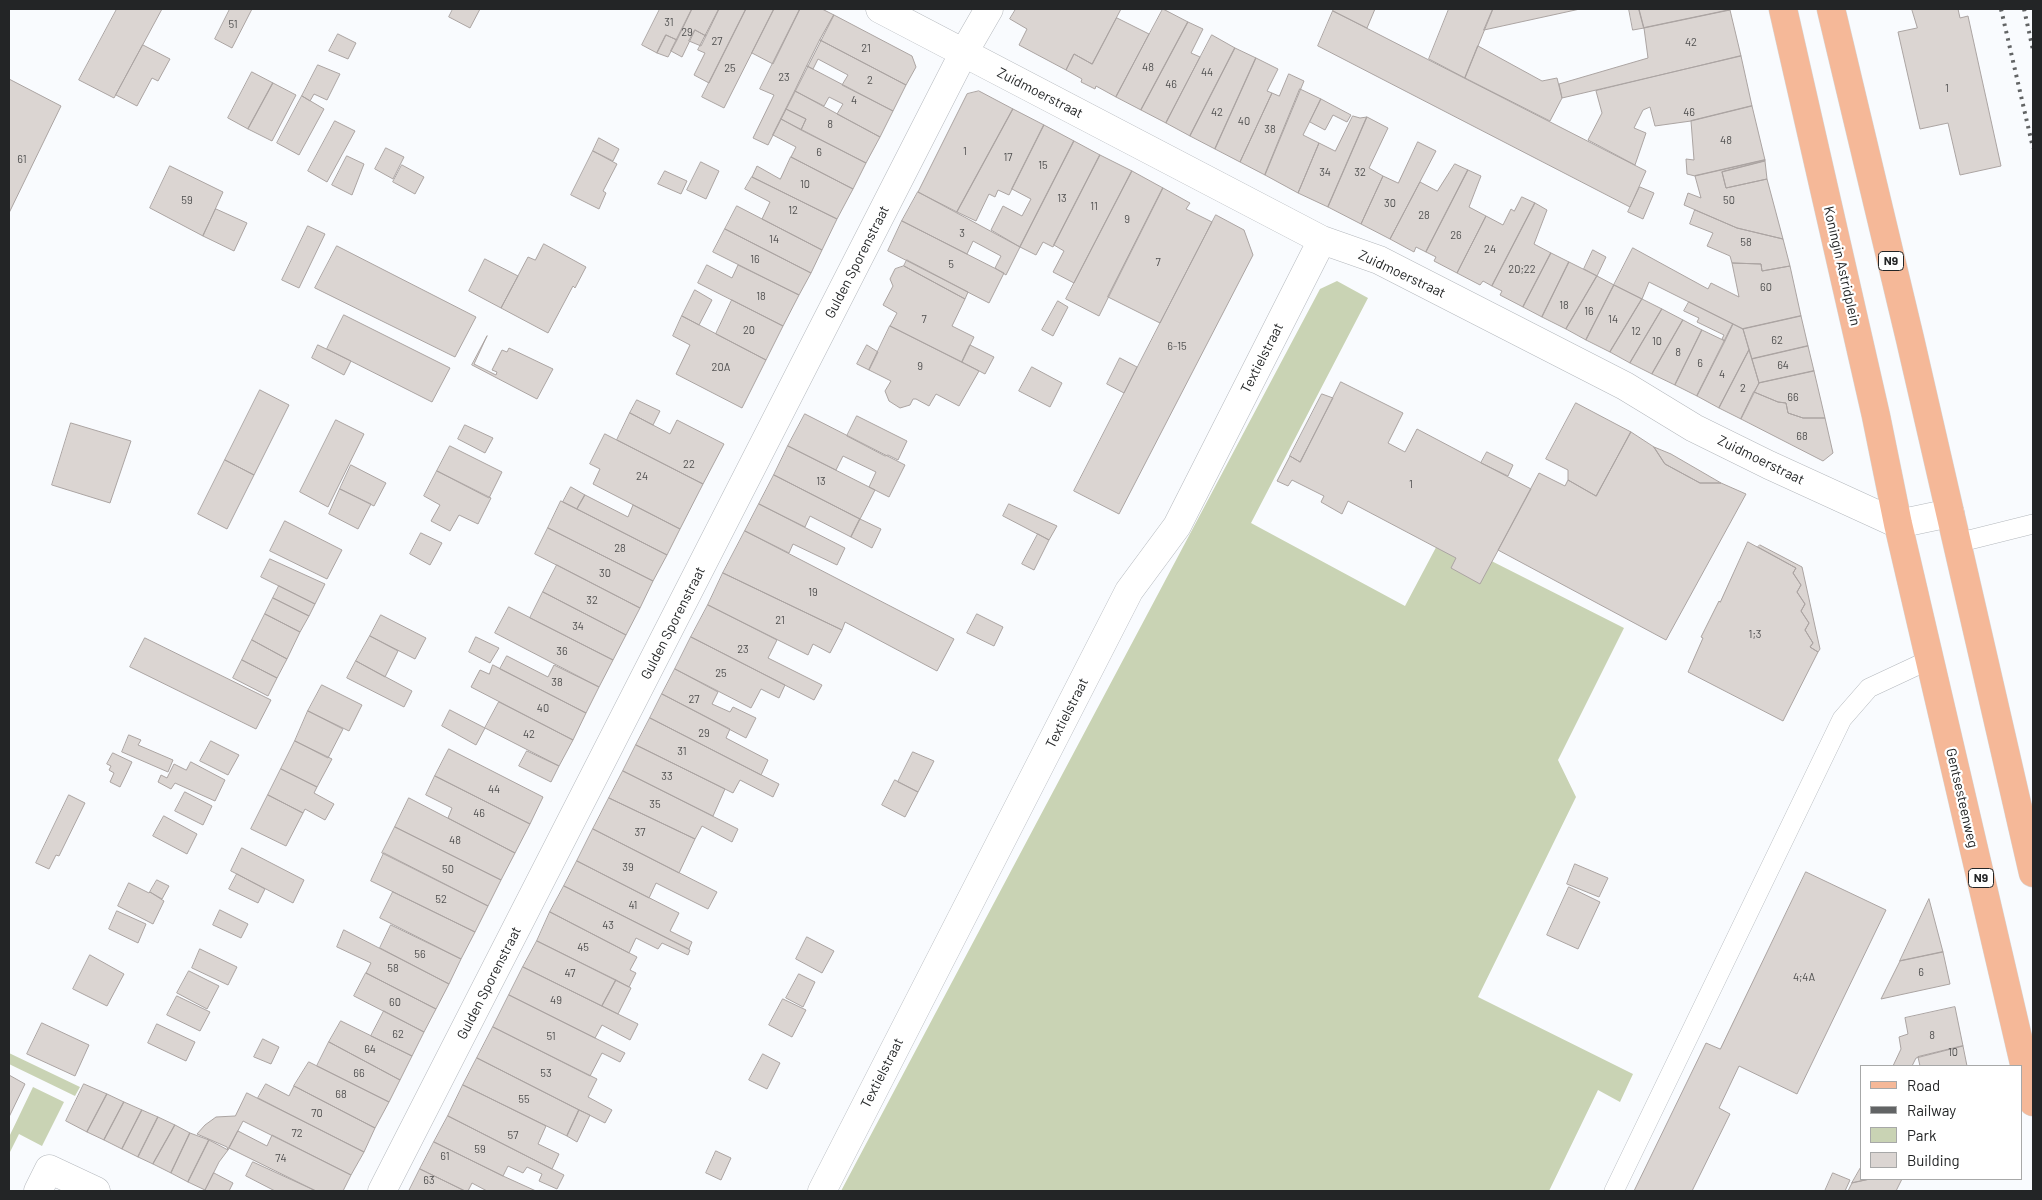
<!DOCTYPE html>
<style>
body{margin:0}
#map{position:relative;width:2042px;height:1200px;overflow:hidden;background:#f9fbfe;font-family:Barlow,sans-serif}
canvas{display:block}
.frame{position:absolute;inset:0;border:10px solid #232526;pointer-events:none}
.legend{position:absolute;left:1860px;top:1065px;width:162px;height:115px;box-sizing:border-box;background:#fff;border:1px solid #a7a8a8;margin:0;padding:6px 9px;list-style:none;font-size:15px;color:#232526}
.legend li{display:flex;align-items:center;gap:10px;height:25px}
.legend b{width:25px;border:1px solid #a7a8a8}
</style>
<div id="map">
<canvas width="2042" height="1200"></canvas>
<div class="frame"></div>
<ul class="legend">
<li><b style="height:6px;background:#f5b898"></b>Road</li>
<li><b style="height:6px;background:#626465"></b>Railway</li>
<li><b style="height:14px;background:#c9d3b4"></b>Park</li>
<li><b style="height:14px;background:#dbd5d2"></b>Building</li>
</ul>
</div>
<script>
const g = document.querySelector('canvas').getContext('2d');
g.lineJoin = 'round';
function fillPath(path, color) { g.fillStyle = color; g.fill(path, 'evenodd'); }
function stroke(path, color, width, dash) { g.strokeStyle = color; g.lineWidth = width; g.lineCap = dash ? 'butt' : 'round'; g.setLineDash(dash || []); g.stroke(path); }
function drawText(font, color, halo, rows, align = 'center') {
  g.font = font + ' Barlow,sans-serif'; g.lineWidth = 4.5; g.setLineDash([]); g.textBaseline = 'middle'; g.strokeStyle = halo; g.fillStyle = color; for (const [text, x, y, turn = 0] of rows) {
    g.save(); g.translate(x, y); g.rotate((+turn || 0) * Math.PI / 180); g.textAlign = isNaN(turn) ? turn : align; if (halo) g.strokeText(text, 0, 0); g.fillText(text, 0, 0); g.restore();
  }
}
fillPath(new Path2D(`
 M1337 281 1368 298 1251 523 1405 606 1442 536 1624 628 1558 760 1576 797 1478 997 1633 1074 1620 1102 1598 1090 1549 1191H841L1320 289Z
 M9 1053 80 1087 75 1096 9 1064Z
 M33 1087 64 1102 42 1146 19 1134 9 1154V1137Z`), '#c9d3b4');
const building = new Path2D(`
 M117 9H162L114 98 79 80Z
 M230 9H252L232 48 215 39Z
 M453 9H480L470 28 449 17Z
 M660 9H692L677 40 666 35 657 53 642 45Z
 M692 9H719L706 36 695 30 682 57 671 51Z
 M719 9H746L709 83 694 75 705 53 698 50Z
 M746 9H774L724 108 702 97Z
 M774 9H800L773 64 752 53Z
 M800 9H822L834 15 768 145 753 138 774 95 760 89Z
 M1016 9H1121L1092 64 1074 54 1066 70 1019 45 1027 29 1010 19Z
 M1163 9 1188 22 1141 110 1116 97Z
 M1334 9H1375L1367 28 1333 11Z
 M1449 9H1493L1465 78 1429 59Z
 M1493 9H1580L1484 30Z
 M1629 9H1639L1644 28 1633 30Z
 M1639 9H1730V10L1644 28Z
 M1912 9H1958L1960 18 1968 16 2001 166 1960 175 1948 123 1920 129 1898 32 1917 28Z
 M1730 10 1741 56 1562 98 1559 84 1648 58 1644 28Z
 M1333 11 1646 171 1630 207 1318 46Z
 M834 15 912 56 916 67 906 85 820 40Z
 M1117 18 1149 34 1116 97 1096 86 1095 89 1081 82 1082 79 1066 70 1074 54 1092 64Z
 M1188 22 1203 29 1191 53 1200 57 1166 123 1141 110Z
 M695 30 706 36 701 46 689 41Z
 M338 34 356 43 348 59 329 51Z
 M666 35 677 40 668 57 657 53Z
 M1212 35 1235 48 1190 136 1166 123Z
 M820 40 906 85 893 111 842 85 848 75 818 59 813 69 807 66Z
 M143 45 170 59 158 81 152 78 137 106 116 95Z
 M1478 46 1542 81 1557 78 1562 98 1550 121 1465 78Z
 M1235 48 1256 58 1215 149 1190 136Z
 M1741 56 1752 106 1691 121 1655 126 1650 107 1643 110 1634 128 1646 133 1635 165 1588 140 1602 113 1596 91Z
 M1256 58 1278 69 1267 91 1272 93 1240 162 1215 149Z
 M318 65 340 74 327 100 314 94 310 101 302 96Z
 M807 66 893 111 880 137 837 114 843 104 829 97 824 106 795 91Z
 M252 72 273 83 248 129 228 118Z
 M1289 74 1304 81 1265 175 1240 162 1272 93 1279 96Z
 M9 79 61 106 9 213Z
 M273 83 296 95 272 141 248 129Z
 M1300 89 1321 99 1303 135 1319 143 1298 193 1265 175Z
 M795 91 880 137 866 163 801 130 806 119 786 109Z
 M979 91 1013 109 957 212 918 192 967 94Z
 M302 96 324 109 299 155 277 143Z
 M1321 99 1351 115 1347 122 1333 115 1325 130 1310 122Z
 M1752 106 1765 160 1695 176 1687 174 1686 159 1694 160 1691 121Z
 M786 109 806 119 801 130 781 119Z
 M1013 109 1044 125 1009 195 998 190 995 197 989 194 976 221 957 212Z
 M1353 116 1360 118 1367 117 1328 207 1298 193 1319 143 1335 151Z
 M1367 117 1388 128 1369 168 1383 176 1361 224 1328 207Z
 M781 119 866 163 853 189 791 157 796 147 773 135Z
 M335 121 355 131 327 182 308 171Z
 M1044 125 1074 141 1020 247 991 230 1003 206 1022 216 1031 199 1012 189Z
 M599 138 619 149 613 161 593 151Z
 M1074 141 1100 155 1053 247 1043 242 1036 255 1020 247Z
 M1418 142 1436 151 1390 239 1361 224 1383 176 1398 183Z
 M386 148 404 157 393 179 375 169Z
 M593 151 617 164 603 191 606 193 599 209 571 195Z
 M1100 155 1132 171 1074 283 1053 272 1064 251 1054 245Z
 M347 156 364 164 352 195 332 185Z
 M791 157 853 189 837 219 752 177 757 166 780 179Z
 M1765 160V161L1722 172 1726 188 1767 179 1783 239 1737 228 1684 205 1688 193 1701 198 1695 176Z
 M1765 161 1767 179 1726 188 1722 172Z
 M701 162 719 171 706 199 687 190Z
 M1455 164 1468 170 1426 252 1416 247 1414 252 1390 239 1420 182 1437 191Z
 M402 165 424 177 415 194 393 182Z
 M170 166 223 192 203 236 150 208Z
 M1468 170 1481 176 1469 207 1486 216 1457 273 1434 261 1436 257 1426 252Z
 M665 171 687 181 681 194 658 184Z
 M1132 171 1163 188 1099 316 1066 299Z
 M752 177 837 219 822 250 762 219 770 202 745 189Z
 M1640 187 1654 193 1643 219 1628 212Z
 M1163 188 1190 203 1186 209 1212 222 1160 323 1108 297Z
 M918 192 1020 247 1006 275 995 268 1001 256 973 241 967 254 902 221Z
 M1522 197 1535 203 1492 286 1483 281 1480 285 1457 273 1486 216 1503 225 1511 209 1514 211Z
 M1535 203 1547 210 1534 244 1551 253 1523 307 1500 295 1502 291 1492 286Z
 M737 206 822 250 811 273 725 229Z
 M216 209 247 223 234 251 203 236Z
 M1695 210 1737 228 1783 239 1790 266 1762 271 1761 264 1732 263 1730 256 1707 246 1713 233 1690 224Z
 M1216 215 1244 230 1253 255 1119 514 1074 491Z
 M902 221 1004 273 989 303 888 251Z
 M308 226 325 234 299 288 282 280Z
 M725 229 811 273 799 295 713 252Z
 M544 244 586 267 575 288 573 286 548 333 501 308 528 257 535 260Z
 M337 246 476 317 455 357 315 288Z
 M1633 248 1708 289 1711 283 1739 297 1732 263 1761 264 1762 271 1790 266 1801 316 1743 329 1649 282 1642 299 1614 285Z
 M1593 250 1606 257 1597 276 1584 269Z
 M1551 253 1569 262 1542 317 1523 307Z
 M485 259 518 276 501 308 469 291Z
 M907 260 968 292 965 299 904 266Z
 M1569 262 1597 276 1566 329 1542 317Z
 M707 265 732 278 738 265 799 295 783 326 698 283Z
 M904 266 965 299 952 326 974 337 962 362 890 326 897 313 883 305 893 286 890 279 895 269Z
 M1597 276 1614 285 1586 340 1566 329Z
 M1614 285 1642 299 1610 352 1586 340Z
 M695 290 712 300 699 325 682 316Z
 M1642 299 1662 309 1630 363 1610 352Z
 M732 300 783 326 766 360 716 334Z
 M1058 301 1068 307 1053 336 1042 330Z
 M1689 302 1733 324 1725 341 1722 339 1724 335 1697 322 1699 318 1684 311Z
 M1662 309 1683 320 1652 374 1630 363Z
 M344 315 450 368 432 402 327 349Z
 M682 316 766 360 742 408 676 374 690 345 673 336Z
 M1801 316 1808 346 1752 359 1743 329Z
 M1683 320 1702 330 1675 385 1652 374Z
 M1733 324 1743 329 1749 350 1719 408 1697 396Z
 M890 326 979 371 959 406 936 394 929 406 916 399H913L910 405 900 408 889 401 885 391 891 381 869 370Z
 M1702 330 1725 341 1697 396 1675 385Z
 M487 336 474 364 496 375 497 372 492 370 502 350 507 352 509 348 553 369 537 399 472 365Z
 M318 345 351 361 344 375 312 358Z
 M867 345 878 352 869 370 857 364Z
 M970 345 994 357 985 374 962 362Z
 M1808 346 1814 371 1759 383 1752 359Z
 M1749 350 1759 383 1741 419 1719 408Z
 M1120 358 1137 367 1124 393 1107 384Z
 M1032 367 1062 383 1050 407 1019 391Z
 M1814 371 1825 418H1803L1788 413 1786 403 1778 402 1754 392 1759 383Z
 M1341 382 1403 413 1388 443 1405 452 1417 429 1531 489 1480 584 1451 568 1456 558 1348 501 1342 514 1321 502 1324 496 1292 480 1288 486 1277 481 1290 456 1300 462Z
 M260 390 289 405 254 475 225 460Z
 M1754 392 1778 402 1786 403 1788 413 1803 418H1825L1833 453 1823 461 1741 419Z
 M1322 394 1333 398 1300 462 1290 456Z
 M637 400 660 411 653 425 630 413Z
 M1576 403 1631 432 1596 496 1568 480V470L1546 459Z
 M630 413 670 434 677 420 724 444 703 484 617 440Z
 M805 414 905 465 889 497 869 487 876 472 843 456 836 470 788 446Z
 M857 416 907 441 898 460 888 455 885 456 847 436Z
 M336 420 364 434 328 507 300 492Z
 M71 423 131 441 110 503 52 485Z
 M465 425 493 438 485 453 458 439Z
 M1631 432 1654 447 1665 464 1700 483H1721L1746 494 1666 640 1498 550 1539 473 1565 486 1568 480 1596 496Z
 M605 434 703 484 680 529 593 484 600 469 590 464Z
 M450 446 502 472 489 498 437 471Z
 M788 446 875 490 860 519 774 475Z
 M1654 447 1671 454 1721 483H1700L1665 464Z
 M1487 452 1513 465 1508 476 1481 463Z
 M225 460 254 475 227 529 198 514Z
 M351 465 386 483 374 506 340 489Z
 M437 471 491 498 478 524 459 515 450 531 431 521 440 505 424 496Z
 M774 475 860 519 851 537 810 516 805 527 759 504Z
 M571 487 585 495 577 509 563 502Z
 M340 489 371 504 358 529 329 514Z
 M585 495 628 517 633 505 680 529 667 555 577 509Z
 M561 501 667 555 653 581 548 528Z
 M759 504 845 548 837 565 793 544 789 553 745 531Z
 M1009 504 1057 526 1049 540 1003 516Z
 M860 519 881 529 872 548 851 537Z
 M285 521 342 550 327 579 270 551Z
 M548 528 653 581 640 608 535 554Z
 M745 531 954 639 937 671 845 622 842 630 723 573Z
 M421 533 442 543 430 565 410 554Z
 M1038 534 1049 540 1034 570 1022 564Z
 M1748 542 1796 568 1793 573 1801 585 1797 592 1805 604 1801 611 1809 623 1805 630 1813 643 1810 647 1818 652 1783 721 1688 672 1703 638 1701 637 1719 601 1720 602Z
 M1760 545 1802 567 1820 649 1818 652 1810 647 1813 643 1805 630 1809 623 1801 611 1805 604 1797 592 1801 585 1793 573 1796 568 1758 547Z
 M270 559 325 584 315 604 261 577Z
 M557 565 640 608 626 635 543 592Z
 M723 573 842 630 830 653 813 644 808 655 708 605Z
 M279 586 315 604 309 616 273 598Z
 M543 592 626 635 613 660 530 618Z
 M273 598 309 616 300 632 265 614Z
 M708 605 777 640 768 658 822 685 814 700 691 637Z
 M509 607 613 660 599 687 495 633Z
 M265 614 300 632 287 659 252 640Z
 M977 614 1003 627 994 646 967 633Z
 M381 615 426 638 415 659 370 636Z
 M370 636 398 651 385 677 356 661Z
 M476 637 499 648 490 663 469 652Z
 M691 637 785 685 779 698 761 689 751 708 675 669Z
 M145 638 271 700 256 729 130 667Z
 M252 640 287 659 277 678 242 660Z
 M507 656 548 677 554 665 599 687 586 713 500 669Z
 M242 660 277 678 268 696 233 678Z
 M356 661 412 691 404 707 347 678Z
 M493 665 586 713 573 740 471 687 480 670 489 674Z
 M675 669 718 692 712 704 730 712 733 707 756 718 746 738 662 694Z
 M322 685 362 705 349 731 308 711Z
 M662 694 730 729 726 738 768 760 761 775 650 718Z
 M499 702 573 740 559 766 485 728Z
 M450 710 485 728 476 745 442 726Z
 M308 711 343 729 328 758 295 741Z
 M650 718 779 784 773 797 740 780 733 793 636 745Z
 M129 735 141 740 138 745 173 760 168 772 122 752Z
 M211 741 239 755 228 775 200 761Z
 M295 741 332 759 317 787 281 769Z
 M636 745 725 789 713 816 623 771Z
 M449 749 543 797 530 824 435 776Z
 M527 751 559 766 551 782 519 766Z
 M913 752 934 761 918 792 898 782Z
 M113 753 132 762 120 787 110 782 114 773 109 770 111 766 107 764Z
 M191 762 225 780 215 801 175 783 171 789 158 782 161 775 167 778 174 764 186 770Z
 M281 769 317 787 314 793 334 804 325 820 305 809 303 813 268 795Z
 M623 771 738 829 732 842 702 826 695 839 609 798Z
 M435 776 530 824 515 853 448 818 452 808 426 795Z
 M895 780 918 792 905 817 882 805Z
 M185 792 212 806 203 825 175 811Z
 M69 795 85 803 59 856 56 855 49 869 36 863Z
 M268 795 303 813 286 846 251 829Z
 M409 798 515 853 501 880 395 827Z
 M609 798 695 839 679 873 593 829Z
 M164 816 197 834 187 854 153 836Z
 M395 827 501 880 488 906 382 853Z
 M593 829 717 892 708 909 656 883 649 898 577 861Z
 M242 848 304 880 293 903 231 871Z
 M384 853 488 906 475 932 371 881Z
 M577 861 679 913 670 931 692 942 689 949 564 886Z
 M1575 864 1608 878 1599 897 1567 884Z
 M1806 872 1886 910 1797 1094 1739 1066 1719 1108 1730 1114 1692 1191H1634L1706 1043 1720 1049Z
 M237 874 265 889 258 903 229 889Z
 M157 880 169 886 162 899 150 892Z
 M129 883 149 893 150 892 164 901 153 924 118 906Z
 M564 886 690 950 688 955 662 943 658 949 636 938 629 953 550 912Z
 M1569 887 1600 902 1578 949 1547 935Z
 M393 892 475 932 461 959 380 918Z
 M1929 899 1943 952 1900 961Z
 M220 910 248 924 241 938 213 925Z
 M117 911 146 924 138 943 109 929Z
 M550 912 637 957 630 970 636 973 629 987 537 941Z
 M391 925 461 959 449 984 380 948Z
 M344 930 449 984 436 1009 366 973 371 963 337 947Z
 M807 937 834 951 822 973 796 959Z
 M537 941 616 980 602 1006 523 967Z
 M200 949 237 967 228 985 192 968Z
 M1943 952 1950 984 1881 999 1900 961Z
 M90 955 124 974 107 1006 73 989Z
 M523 967 638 1024 630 1040 602 1025 595 1038 509 995Z
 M189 971 219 986 207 1009 177 993Z
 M366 973 436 1009 424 1032 354 996Z
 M799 974 815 982 803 1007 786 998Z
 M616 980 631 988 618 1014 602 1006Z
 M509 995 625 1053 620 1062 602 1053 590 1076 493 1027Z
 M177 996 210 1012 200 1031 167 1015Z
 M783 999 806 1010 792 1037 769 1025Z
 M1955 1007 1963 1046 1916 1058 1912 1066H1893L1901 1049 1899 1037 1908 1034 1905 1018Z
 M384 1011 424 1032 412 1056 371 1036Z
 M341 1021 412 1056 400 1080 329 1042Z
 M42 1023 89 1045 75 1076 27 1054Z
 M157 1024 195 1042 186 1061 148 1043Z
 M493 1027 597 1079 588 1097 612 1110 605 1123 477 1058Z
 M263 1039 279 1047 271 1064 254 1057Z
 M329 1042 400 1080 389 1102 317 1066Z
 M1963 1046 1967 1066H1920L1918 1057Z
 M763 1054 780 1063 767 1089 749 1080Z
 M477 1058 579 1110 567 1136 463 1085Z
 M309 1062 389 1102 375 1128 294 1086Z
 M9 1075 25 1084 9 1117Z
 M84 1084 107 1094 87 1132 66 1121Z
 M266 1084 289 1096 294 1086 375 1128 364 1152 258 1098Z
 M463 1085 546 1126 538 1144 559 1154 552 1169 448 1116Z
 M247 1093 364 1152 351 1175 243 1121 228 1150 227 1147 197 1134 205 1125 216 1117 235 1116Z
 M107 1094 124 1102 104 1140 87 1132Z
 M124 1102 142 1110 122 1149 104 1140Z
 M142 1110 158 1117 138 1157 122 1149Z
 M579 1110 590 1115 577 1142 567 1136Z
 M448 1116 564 1175 557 1189 539 1181 542 1174 527 1167 523 1173 508 1166 503 1176 434 1142Z
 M158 1117 175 1125 153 1164 138 1157Z
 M175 1125 190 1133 171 1173 153 1164Z
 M238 1131 267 1146 272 1135 351 1175 343 1191H316L229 1148Z
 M190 1133 209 1140 188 1182 171 1173Z
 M209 1140 228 1150 219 1162 205 1190 188 1182Z
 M434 1142 503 1176 536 1191H487L472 1183 468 1191H465L420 1169Z
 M716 1151 731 1158 721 1180 706 1173Z
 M253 1162 316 1191H275L246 1176Z
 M1861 1167V1179H1870L1852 1183Z
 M420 1169 465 1191H409Z
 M214 1173 233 1183 229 1191H205Z
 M1833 1173 1850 1180 1845 1191H1825Z
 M1870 1179H1902L1896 1191H1848L1852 1183Z`);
fillPath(building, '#dbd5d2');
stroke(building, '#aba4a2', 1);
const service = new Path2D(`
 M1957 543 2033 524
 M1614 1191 1842 719 1869 688 1929 660`);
const minor = new Path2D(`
 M880 9 1322 240 1379 260 1625 386 1694 428 1769 465 1898 524 1950 513
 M38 1191 49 1169 96 1191
 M382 1191 963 54 989 9
 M822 1191 1129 591 1177 526 1322 240`);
const primary = new Path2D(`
 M1783 9 1876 416 1898 524 2033 1102
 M1831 9 1910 339 2033 873`);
stroke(service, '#b4b8bd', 20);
stroke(minor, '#b4b8bd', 29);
stroke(primary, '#d7d8d8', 29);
stroke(service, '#fff', 19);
stroke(minor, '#fff', 28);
stroke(primary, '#f5b898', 28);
stroke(new Path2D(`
 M2001 9 2033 148
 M2024 9 2033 50`), '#626465', 4, [2.5, 5]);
drawText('11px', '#515151', null, [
 ["31",669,22],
 ["51",233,24],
 ["29",687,32],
 ["27",717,41],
 ["42",1691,42],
 ["21",866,48],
 ["48",1148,67],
 ["25",730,68],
 ["44",1207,72],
 ["23",784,77],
 ["2",870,80],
 ["46",1171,84],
 ["1",1947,88],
 ["4",854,100],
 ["42",1217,112],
 ["46",1689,112],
 ["40",1244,121],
 ["8",830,124],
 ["38",1270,129],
 ["48",1726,140],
 ["1",965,151],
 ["6",819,152],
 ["17",1008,157],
 ["61",22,159],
 ["15",1043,165],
 ["34",1325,172],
 ["32",1360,172],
 ["10",805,184],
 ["13",1062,198],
 ["59",187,200],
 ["50",1729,200],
 ["30",1390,203],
 ["11",1094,206],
 ["12",793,210],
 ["28",1424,215],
 ["9",1127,219],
 ["3",962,233],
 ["26",1456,235],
 ["14",774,239],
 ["58",1746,242],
 ["24",1490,249],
 ["16",755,259],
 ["7",1158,262],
 ["5",951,264],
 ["20;22",1522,269],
 ["60",1766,287],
 ["18",761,296],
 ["18",1564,305],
 ["16",1589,311],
 ["7",924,319],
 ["14",1613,319],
 ["20",749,330],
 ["12",1636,331],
 ["62",1777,340],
 ["10",1657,341],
 ["6-15",1177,346],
 ["8",1678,352],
 ["6",1700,363],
 ["64",1783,365],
 ["9",920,366],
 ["20A",721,367],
 ["4",1722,374],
 ["2",1743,388],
 ["66",1793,397],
 ["68",1802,436],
 ["22",689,464],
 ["24",642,476],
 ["13",821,481],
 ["1",1411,484],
 ["28",620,548],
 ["30",605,573],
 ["19",813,592],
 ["32",592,600],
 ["21",780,620],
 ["34",578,626],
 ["1;3",1755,634],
 ["23",743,649],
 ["36",562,651],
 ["25",721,673],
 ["38",557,682],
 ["27",694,699],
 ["40",543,708],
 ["29",704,733],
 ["42",529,734],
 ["31",682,751],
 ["33",667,776],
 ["44",494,789],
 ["35",655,804],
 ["46",479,813],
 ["37",640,832],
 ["48",455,840],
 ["39",628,867],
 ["50",448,869],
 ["52",441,899],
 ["41",633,905],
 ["43",608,925],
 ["45",583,947],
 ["56",420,954],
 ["58",393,968],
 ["6",1921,972],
 ["47",570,973],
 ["4;4A",1804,977],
 ["49",556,1000],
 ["60",395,1002],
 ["62",398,1034],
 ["8",1932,1035],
 ["51",551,1036],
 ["64",370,1049],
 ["10",1953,1052],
 ["66",359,1073],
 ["53",546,1073],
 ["68",341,1094],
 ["55",524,1099],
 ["70",317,1113],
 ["72",297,1133],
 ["57",513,1135],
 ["59",480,1149],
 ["61",445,1156],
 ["74",281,1158],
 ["63",429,1180]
]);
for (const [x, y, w] of [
 [1891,261,25],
 [1981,878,25]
]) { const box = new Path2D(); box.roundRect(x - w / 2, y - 9.5, w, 19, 4); g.fillStyle = '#fff'; g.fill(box); stroke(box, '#232526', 1); }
drawText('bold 12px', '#232526', null, [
 ["N9",1891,261],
 ["N9",1981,878]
]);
drawText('14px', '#232526', '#fff', [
 ["Zuidmoerstraat",1040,93,27],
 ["Gulden Sporenstraat",857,262,-63],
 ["Koningin Astridplein",1842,266,77],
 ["Zuidmoerstraat",1402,274,25],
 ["Textielstraat",1262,358,-63],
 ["Zuidmoerstraat",1761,460,26],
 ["Gulden Sporenstraat",673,623,-63],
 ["Textielstraat",1067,713,-63],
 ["Gentsesteenweg",1962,798,77],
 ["Gulden Sporenstraat",489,983,-63],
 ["Textielstraat",882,1073,-63]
]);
</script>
